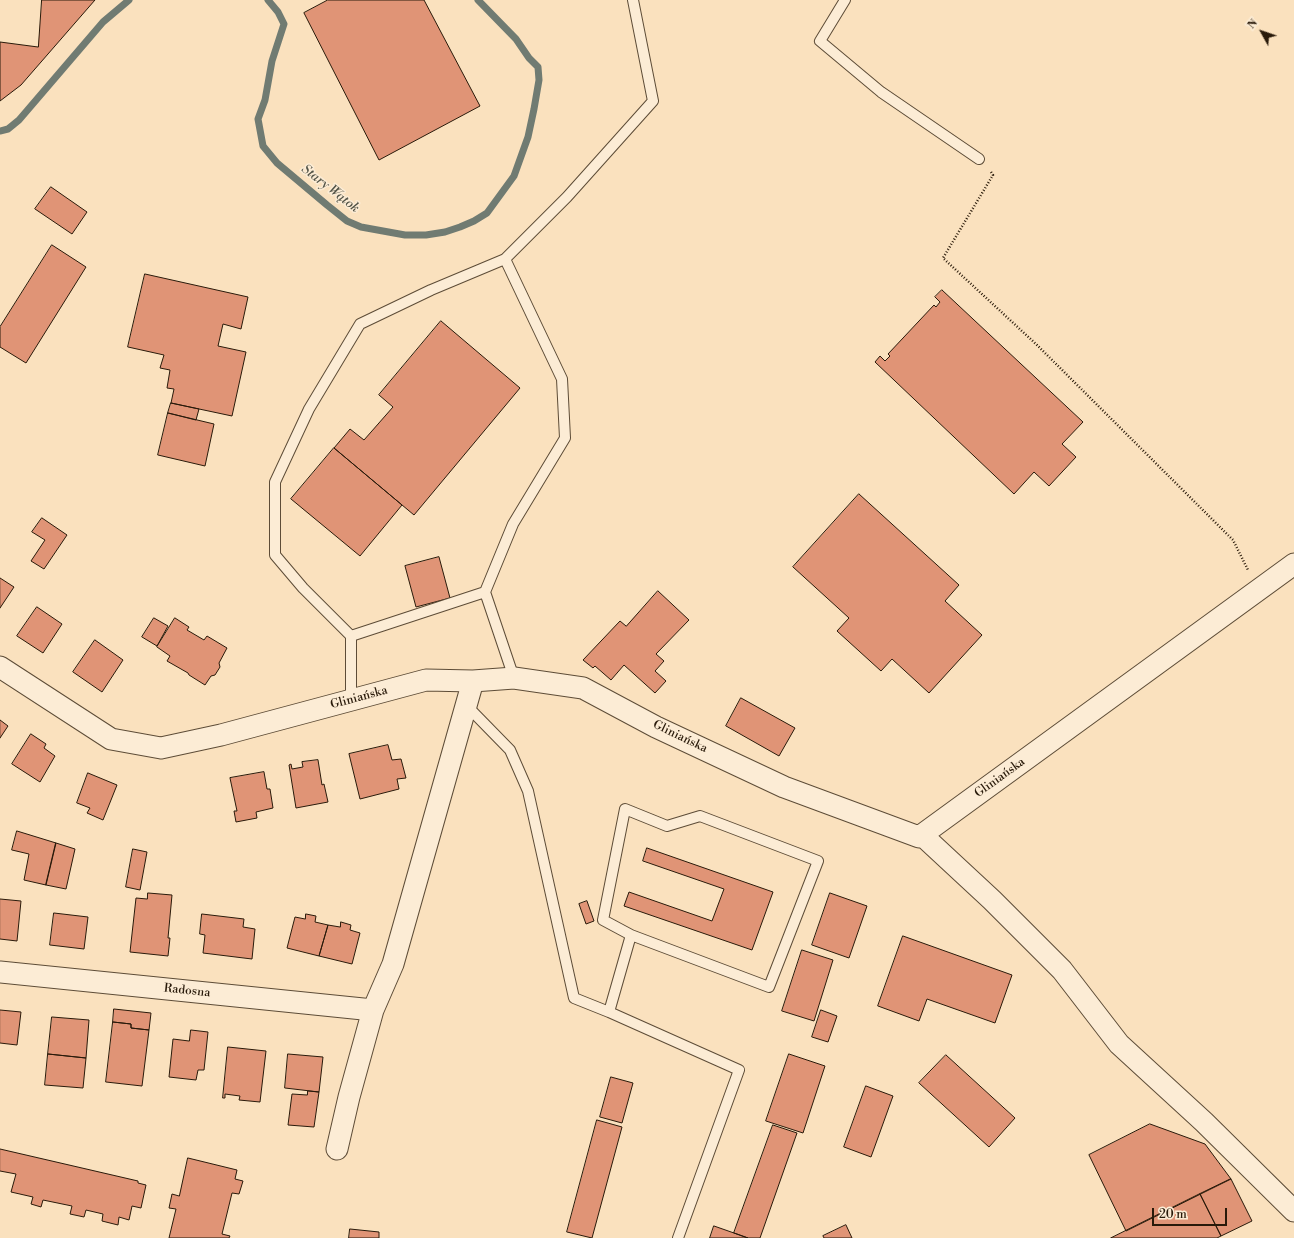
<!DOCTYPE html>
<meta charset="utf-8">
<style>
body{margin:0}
#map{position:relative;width:1294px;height:1238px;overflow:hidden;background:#fae1be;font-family:"Libre Bodoni",serif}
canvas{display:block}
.north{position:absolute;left:1242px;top:12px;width:40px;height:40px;-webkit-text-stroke:3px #fcecd5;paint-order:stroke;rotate:310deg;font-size:11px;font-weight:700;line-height:16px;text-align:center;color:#291a0a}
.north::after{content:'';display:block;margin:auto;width:14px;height:18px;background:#291a0a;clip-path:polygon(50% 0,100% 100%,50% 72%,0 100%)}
.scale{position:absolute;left:1152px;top:1208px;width:75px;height:18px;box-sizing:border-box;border:2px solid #291a0a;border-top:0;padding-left:5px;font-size:12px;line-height:14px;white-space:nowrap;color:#291a0a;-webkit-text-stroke:3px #fcecd5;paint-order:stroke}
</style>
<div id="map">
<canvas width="1294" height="1238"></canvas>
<div class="north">N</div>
<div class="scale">20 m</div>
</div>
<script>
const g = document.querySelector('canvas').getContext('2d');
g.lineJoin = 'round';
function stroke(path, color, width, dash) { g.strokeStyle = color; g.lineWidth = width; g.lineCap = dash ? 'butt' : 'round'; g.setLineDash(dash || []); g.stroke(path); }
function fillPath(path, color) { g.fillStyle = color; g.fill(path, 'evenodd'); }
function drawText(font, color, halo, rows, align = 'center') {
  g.font = font + ' "Libre Bodoni",serif'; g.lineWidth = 3; g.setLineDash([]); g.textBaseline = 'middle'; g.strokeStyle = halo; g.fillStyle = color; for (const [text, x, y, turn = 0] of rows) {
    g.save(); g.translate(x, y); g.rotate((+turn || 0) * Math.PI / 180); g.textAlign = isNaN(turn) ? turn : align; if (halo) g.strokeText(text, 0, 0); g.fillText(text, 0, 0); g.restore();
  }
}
stroke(new Path2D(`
 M268 0 278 12 284 24 272 61 265 100 258 119 263 146 277 163 327 205 347 221 361 227 405 235H426L445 232 460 227 474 221 487 213 514 176 528 137 534 109 539 80 538 67 529 58 516 39 478 0
 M0 131 8 129 19 120 103 22 129 0`), '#707b72', 7);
const building = new Path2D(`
 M42 0H95L21 85 0 101V42L38 47Z
 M328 0H424L480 106 379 160 304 13Z
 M51 187 87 212 72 234 35 209Z
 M52 245 86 267 26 363 0 347V327Z
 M145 274 248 297 241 329 223 324 218 346 246 352 232 416 171 403 174 389 167 388 170 370 160 368 164 355 128 347Z
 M942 290 1083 422 1062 444 1076 457 1049 486 1034 472 1014 494 875 362 880 356 885 361 890 356 888 354 934 305 936 307 940 302 935 297Z
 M441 321 520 388 414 515 334 448 350 429 364 440 393 407 379 395Z
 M171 403 199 409 196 420 168 413Z
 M168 413 214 424 205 466 158 455Z
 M334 448 402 505 360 556 291 499Z
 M859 494 959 585 945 601 982 635 929 693 892 659 881 671 837 631 849 618 793 567Z
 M42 518 67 535 44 569 31 561 45 540 32 532Z
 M439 557 450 598 416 607 405 566Z
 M0 578 14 587 0 608Z
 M658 591 689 620 656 654 664 661 655 671 666 681 655 693 624 665 611 680 595 666 593 668 583 660 620 621 626 626Z
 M37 607 62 624 43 653 17 636Z
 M154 618 168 626 157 646 142 637Z
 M175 618 189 627 187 630 204 640 207 636 227 648 219 663 220 667 215 675 211 676 205 685 189 675 188 673 167 661 170 656 157 647Z
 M95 640 123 660 102 692 73 672Z
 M741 698 795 728 779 756 726 726Z
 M0 720 8 726 0 738Z
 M31 734 46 744 44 748 55 756 40 782 12 764Z
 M388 745 392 760 401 759 406 778 397 779 399 789 360 799 349 754Z
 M318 760 322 785 324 784 328 802 296 808 289 765 291 764 292 769 303 767 302 762Z
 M264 772 267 789H270L273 808 256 812 257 818 236 822 234 811H237L230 778Z
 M88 773 117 785 103 820 87 813 90 808 77 803Z
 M17 831 56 843 46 885 24 880 29 854 12 850Z
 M56 843 75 849 66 889 46 885Z
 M647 848 773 892 752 950 624 906 629 892 712 921 724 889 643 861Z
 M133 849 147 852 140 890 126 887Z
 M148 893 172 895 168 938H170L168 956 130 952 136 898 147 899Z
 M830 893 867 906 849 958 812 945Z
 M0 899 21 901 17 941 0 939Z
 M587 901 594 921 586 924 579 904Z
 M54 913 88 917 84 949 50 945Z
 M202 914 244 919 243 927 255 929 252 959 203 953 205 935 200 934Z
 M306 914 316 916 315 922 328 925 319 956 287 948 295 917 305 919Z
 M341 922 351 925 350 930 360 933 352 964 319 956 328 925 340 927Z
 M903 936 1012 975 995 1023 927 999 919 1021 878 1006Z
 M802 950 833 960 814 1021 782 1011Z
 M114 1009 151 1013 149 1030 131 1028V1024L113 1022Z
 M0 1010 21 1012 17 1045 0 1043Z
 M821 1010 837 1016 828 1042 812 1037Z
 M52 1017 89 1020 86 1058 48 1054Z
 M113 1022 131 1024V1028L149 1030 142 1086 106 1082Z
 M191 1030 208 1032 204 1070H198L196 1080 169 1077 173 1039 189 1041Z
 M228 1047 266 1051 260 1102 239 1100 240 1096 225 1094V1098H223Z
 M48 1054 86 1058 83 1088 45 1085Z
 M288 1054 323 1057 319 1092 285 1088Z
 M789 1054 825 1066 803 1133 766 1121Z
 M946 1055 1015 1118 989 1147 919 1083Z
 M611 1077 633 1083 622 1123 600 1117Z
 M866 1086 893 1096 871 1157 844 1147Z
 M308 1091 319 1092 314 1127 288 1125 292 1094 307 1095Z
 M597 1120 622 1127 592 1238 567 1232Z
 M1150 1124 1205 1144 1231 1179 1126 1231 1089 1155Z
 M773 1125 797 1133 760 1238H748L734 1233Z
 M0 1149 138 1181V1183L146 1185 141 1208 132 1206 129 1220 119 1217 118 1225 102 1221 103 1214 86 1210 84 1217 70 1214 72 1206 43 1200 41 1207 31 1204 33 1197 11 1192 16 1174 0 1171Z
 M188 1158 237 1170 235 1179 243 1181 239 1194 232 1193 222 1234 230 1236 229 1238H169L176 1209 169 1208 172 1194 179 1196Z
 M1231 1179 1252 1221 1221 1236 1200 1194Z
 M1200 1194 1221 1236 1217 1238H1111Z
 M846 1225 852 1238H824L823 1236Z
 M714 1226 734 1233 748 1238H710Z
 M350 1229 379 1232V1238H349Z`);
fillPath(building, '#e09476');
stroke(building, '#291a0a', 1);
const lane = new Path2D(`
 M845 0 820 41 881 92 979 159
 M351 636 485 592
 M514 678 485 592 513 524 565 438 562 379 505 259 567 197 653 101 633 0
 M351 700V636L303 588 275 555V482L309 409 360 324 431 290 505 259
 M466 705 510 750 528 791 574 998 609 1012 631 935 769 987 818 861 700 816 667 826 625 809 603 920 631 935
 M609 1012 739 1070 678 1238`);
const street = new Path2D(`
 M0 667 111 739 161 748 221 735 426 680 473 681 514 678 583 688 656 727 784 787 919 837 1294 564
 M922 835 992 900 1062 970 1119 1044 1204 1122 1294 1211
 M0 972 373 1010
 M337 1149 349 1097 373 1010 393 964 473 681`);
stroke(lane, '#5d4c37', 12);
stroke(street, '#5d4c37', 23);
stroke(new Path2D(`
 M991 172 993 175 943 258 1037 345 1233 540 1248 570`), '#291a0a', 2.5, [1, 2]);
stroke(lane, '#fcecd5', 10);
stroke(street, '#fcecd5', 21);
drawText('12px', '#291a0a', '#fcecd5', [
 ["Gliniańska",359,698,-15],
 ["Gliniańska",680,737,26],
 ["Gliniańska",1000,778,-36],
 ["Radosna",187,991,6]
]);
drawText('italic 13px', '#525347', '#fcecd5', [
 ["Stary Wątok",330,189,38]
]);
</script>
